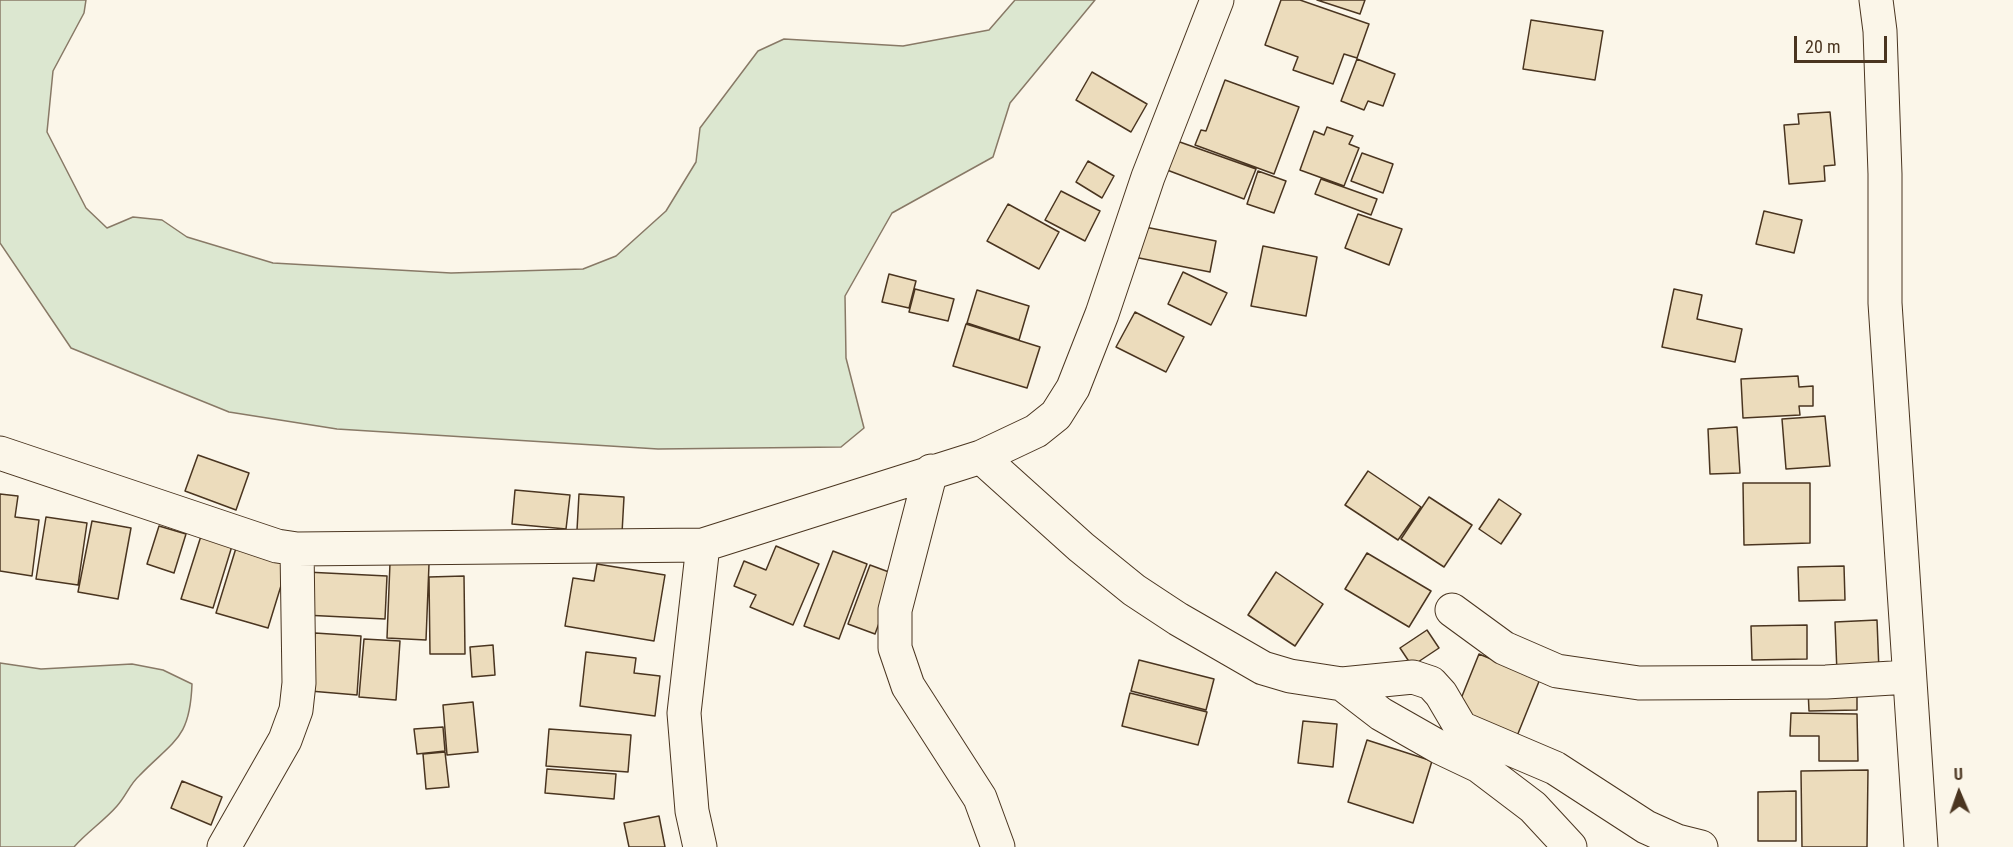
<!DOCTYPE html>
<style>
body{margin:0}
#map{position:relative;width:2013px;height:847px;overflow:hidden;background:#fbf6e9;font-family:"Roboto Condensed",sans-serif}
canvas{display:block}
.north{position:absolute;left:1929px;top:763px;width:60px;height:60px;-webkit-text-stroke:4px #fbf6e9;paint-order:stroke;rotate:358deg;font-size:16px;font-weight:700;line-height:24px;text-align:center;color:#4a3520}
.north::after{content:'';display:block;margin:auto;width:21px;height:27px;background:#4a3520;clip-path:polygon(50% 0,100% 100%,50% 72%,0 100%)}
.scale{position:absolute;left:1794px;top:36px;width:93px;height:27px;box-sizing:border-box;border:3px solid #4a3520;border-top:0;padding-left:8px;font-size:18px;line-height:21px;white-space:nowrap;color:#4a3520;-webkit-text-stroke:4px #fbf6e9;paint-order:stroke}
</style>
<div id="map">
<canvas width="2013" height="847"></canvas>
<div class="north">U</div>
<div class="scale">20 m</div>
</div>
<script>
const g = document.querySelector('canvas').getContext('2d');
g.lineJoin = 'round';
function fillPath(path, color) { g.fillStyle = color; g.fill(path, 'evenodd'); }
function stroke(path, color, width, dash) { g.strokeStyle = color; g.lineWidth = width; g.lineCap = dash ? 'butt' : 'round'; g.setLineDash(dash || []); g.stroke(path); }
const green = new Path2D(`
 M0 0H86L84 13 53 71 47 132 86 208 107 228 133 217 162 220 187 237 273 263 451 273 583 269 616 256 666 211 696 162 700 128 758 51 784 39 903 46 989 30 1015 0H1095L1010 103 993 157 892 213 845 296 846 358 864 428 841 447 658 449 337 429 229 412 71 348 0 243Z
 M0 663 41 669 132 664 163 670 192 684C190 739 174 740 139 776 130 784 126 796 117 806 104 821 87 832 74 847H0Z`);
fillPath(green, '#dce7d0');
stroke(green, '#887966', 1.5);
const building = new Path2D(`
 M1281 0H1300L1369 24 1357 58 1344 54 1333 84 1293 70 1298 57 1265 45Z
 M1317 0H1365L1360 14Z
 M1531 20 1603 31 1595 80 1523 69Z
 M1357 59 1395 74 1383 106 1368 101 1364 110 1341 101Z
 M1092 72 1147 104 1131 132 1076 100Z
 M1225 80 1299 107 1274 174 1195 145 1201 130 1206 131Z
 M1830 112 1835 165 1824 166 1825 181 1789 184 1784 125 1799 124 1798 114Z
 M1327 127 1353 136 1349 144 1359 148 1344 186 1300 170 1314 131 1324 135Z
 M1177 141 1256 169 1244 199 1167 170Z
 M1362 153 1393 164 1383 193 1351 181Z
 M1088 161 1114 176 1102 198 1076 182Z
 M1258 171 1286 181 1274 213 1247 204Z
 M1321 179 1377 199 1371 215 1315 194Z
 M1061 191 1100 211 1085 241 1045 220Z
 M1008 204 1059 232 1039 269 987 241Z
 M1764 211 1802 220 1794 253 1756 244Z
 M1358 214 1402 229 1389 265 1345 248Z
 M1140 226 1216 241 1210 272 1134 257Z
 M1263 246 1317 257 1306 316 1251 306Z
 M1183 272 1227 293 1211 325 1168 304Z
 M889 274 916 281 909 308 882 302Z
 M915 289 954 299 948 321 909 312Z
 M1674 289 1702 295 1697 319 1742 329 1735 362 1662 347Z
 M977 290 1029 306 1019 340 967 323Z
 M1135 312 1184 337 1166 372 1116 347Z
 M966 324 1040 347 1027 388 953 366Z
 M1798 376 1799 387 1813 386V406H1799L1800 415 1743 418 1741 379Z
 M1825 416 1830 466 1786 469 1782 419Z
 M1737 427 1740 473 1710 474 1708 429Z
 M198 455 249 473 236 510 185 491Z
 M1368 471 1421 507 1398 540 1345 505Z
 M1743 483H1810V543L1744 545Z
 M515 490 570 495 566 529 512 524Z
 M0 494 18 496 15 517 39 520 32 576 0 571Z
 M579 494 624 497 622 533 577 530Z
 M1429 497 1472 525 1444 567 1401 539Z
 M1499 499 1521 514 1501 544 1479 529Z
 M46 517 87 523 78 585 36 579Z
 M92 521 131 528 118 599 78 592Z
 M159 526 186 534 174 573 147 564Z
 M201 536 232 546 213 608 181 599Z
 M776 546 819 564 793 625 750 607 756 595 734 586 744 561 766 570Z
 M236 548 288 563 268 628 216 613Z
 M833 551 867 564 839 639 804 626Z
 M1367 553 1431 591 1409 627 1345 589Z
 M390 563 429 564 426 640 387 638Z
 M597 564 665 575 654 641 565 626 573 578 594 581Z
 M870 565 897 575 875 634 848 624Z
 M1844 566 1845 600 1799 601 1798 567Z
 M306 572 387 576 385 619 304 615Z
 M1276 572 1323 604 1295 646 1248 615Z
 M464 576 465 654H430L429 577Z
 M1877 620 1879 671 1837 673 1835 622Z
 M1807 625V659L1752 660 1751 626Z
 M1427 630 1439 648 1412 666 1400 648Z
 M315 633 361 636 357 695 310 691Z
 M364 639 400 641 396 700 359 697Z
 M493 645 495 675 472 677 470 647Z
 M586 652 636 658 634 673 660 676 655 716 580 706Z
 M1479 654 1540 679 1515 741 1454 716Z
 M1139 660 1214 679 1206 710 1131 691Z
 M1808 689H1857V710L1809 711Z
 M1130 693 1207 712 1198 745 1122 726Z
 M473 702 478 752 447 755 443 705Z
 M1791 713 1857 714 1858 761H1819V736H1790Z
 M1303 721 1337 724 1333 767 1298 763Z
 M443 727 445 751 417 754 414 729Z
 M549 729 631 735 628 772 546 766Z
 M1367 740 1432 761 1413 823 1348 802Z
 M445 752 449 787 426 789 423 754Z
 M547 769 616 774 614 799 545 793Z
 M1868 770 1867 847H1802L1801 771Z
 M182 781 222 797 211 825 171 808Z
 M1796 791V841H1758V792Z
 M659 816 665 847H629L624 823Z`);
fillPath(building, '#ecdcbc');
stroke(building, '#4a3520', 1.5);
const minor = new Path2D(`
 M1876 0 1880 31 1885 174V303L1921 847
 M0 453 277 546 297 549 703 545
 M981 457 1081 547 1134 590 1178 619 1263 668 1290 676 1342 684 1381 714 1439 747 1479 766 1533 807 1570 847
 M931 471 895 610V648L908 686 980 798 998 847
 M1452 610 1504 648 1557 671 1639 683 1826 682 1909 677
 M1342 684 1413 677 1431 683 1441 694 1461 728 1555 768 1646 827 1677 841 1701 847
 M224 847 285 740 296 710 299 683 297 549
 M700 847 692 811 684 713 703 545 981 457 1036 431 1056 415 1073 388 1102 314 1148 177 1217 0`);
stroke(minor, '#4a3520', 35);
stroke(minor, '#fbf6e9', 33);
</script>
